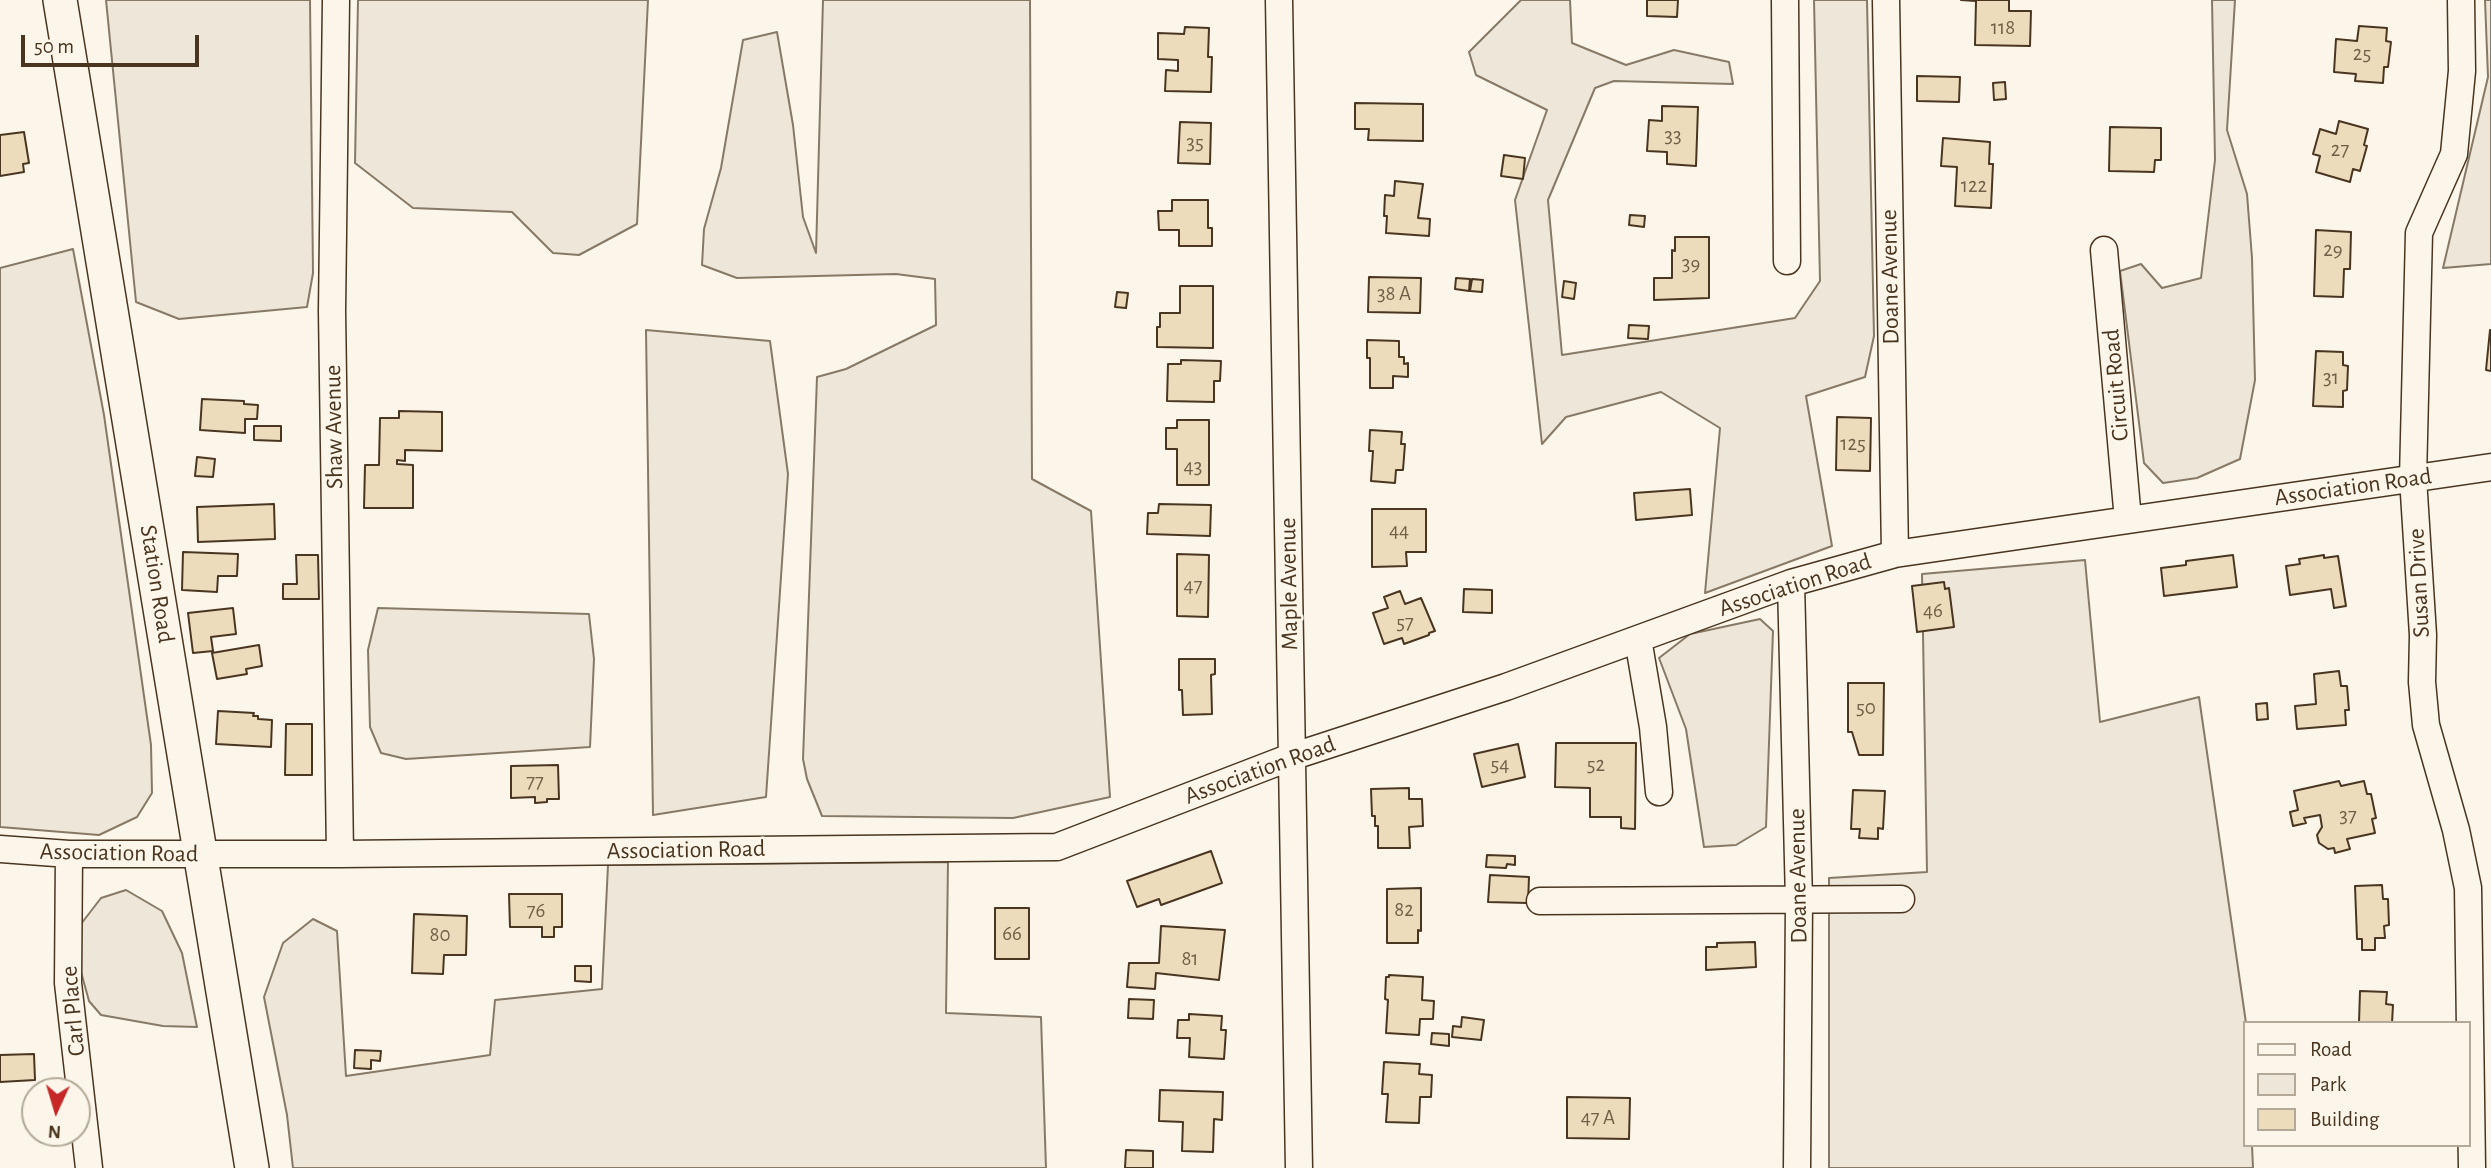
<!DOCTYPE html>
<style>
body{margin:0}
#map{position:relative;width:2491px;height:1168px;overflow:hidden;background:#fbf6e9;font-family:"Alegreya Sans",sans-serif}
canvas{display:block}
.legend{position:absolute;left:2243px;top:1021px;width:228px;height:126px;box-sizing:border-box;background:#fbf6e9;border:2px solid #b4a999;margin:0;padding:9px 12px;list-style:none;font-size:21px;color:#4a3520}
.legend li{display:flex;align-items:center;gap:14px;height:35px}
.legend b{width:35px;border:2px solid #b4a999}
.north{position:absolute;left:21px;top:1077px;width:70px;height:70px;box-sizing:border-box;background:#fbf6e9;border:2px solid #b4a999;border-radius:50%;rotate:184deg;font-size:19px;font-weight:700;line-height:28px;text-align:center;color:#4a3520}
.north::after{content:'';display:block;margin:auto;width:24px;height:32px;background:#c62828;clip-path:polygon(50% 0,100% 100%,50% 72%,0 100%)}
.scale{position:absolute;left:21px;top:35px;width:178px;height:32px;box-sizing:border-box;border:4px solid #4a3520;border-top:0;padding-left:9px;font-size:21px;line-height:24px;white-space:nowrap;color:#4a3520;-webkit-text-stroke:5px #fbf6e9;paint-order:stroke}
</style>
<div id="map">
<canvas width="2491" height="1168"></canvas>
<ul class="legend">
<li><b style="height:9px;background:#fbf6e9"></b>Road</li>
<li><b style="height:19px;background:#ede6d9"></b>Park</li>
<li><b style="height:19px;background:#ecdcbc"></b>Building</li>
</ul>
<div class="north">N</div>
<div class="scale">50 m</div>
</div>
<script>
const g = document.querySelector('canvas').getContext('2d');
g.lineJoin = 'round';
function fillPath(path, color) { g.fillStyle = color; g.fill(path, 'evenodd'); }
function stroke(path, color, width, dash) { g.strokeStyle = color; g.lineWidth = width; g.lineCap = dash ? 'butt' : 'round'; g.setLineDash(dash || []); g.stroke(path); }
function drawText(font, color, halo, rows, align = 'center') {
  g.font = font + ' "Alegreya Sans",sans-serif'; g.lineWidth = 5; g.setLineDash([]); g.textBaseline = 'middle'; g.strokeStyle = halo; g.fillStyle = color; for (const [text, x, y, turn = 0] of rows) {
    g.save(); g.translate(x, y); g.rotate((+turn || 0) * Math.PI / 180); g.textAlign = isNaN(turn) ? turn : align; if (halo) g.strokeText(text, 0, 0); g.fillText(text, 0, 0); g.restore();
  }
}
const green = new Path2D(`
 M106 0H310L313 273 307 307 179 319 136 302Z
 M358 0H648L637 224 579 255 553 253 512 212 413 208 355 163Z
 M823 0H1030L1032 479 1091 511 1110 797 1013 818 822 816 807 779 803 759 817 377 846 369 936 325 935 279 896 274 737 278 702 265 704 229 721 168 743 40 777 32 793 125 803 217 816 253Z
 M1521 0H1570L1572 43 1626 65 1674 50 1729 62 1733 84 1614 81 1595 88 1548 200 1562 355 1795 318 1820 281 1814 0H1867L1874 336 1865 377 1806 396 1832 546 1705 593 1720 428 1661 392 1566 417 1542 444 1515 200 1547 110 1476 75 1469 52Z
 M2212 0H2235L2227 130 2247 194 2252 258 2255 380 2240 459 2197 478 2163 483 2144 463 2120 271 2141 264 2162 288 2201 278 2215 160Z
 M2485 0H2491V264L2443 268 2488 77Z
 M73 249 104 415 151 745 152 793 137 817 99 835 0 827V268Z
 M646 330 770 341 788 474 766 797 653 815Z
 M2085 560 2100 722 2199 697 2246 1023H2244V1145H2252L2253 1168H1829V878L1927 872 1922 574Z
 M378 608 589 614 594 659 590 747 406 759 381 753 370 727 368 650Z
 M1760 619 1773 631 1766 827 1736 845 1704 847 1686 729 1659 658 1690 634Z
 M948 862 946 1013 1041 1017 1046 1168H293L287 1115 264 997 283 943 313 919 337 931 346 1076 490 1055 495 1000 602 989 608 865Z
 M126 890 162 911 182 953 197 1027 163 1026 101 1015 89 1001 75 950 81 924 101 898Z`);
fillPath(green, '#ede6d9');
stroke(green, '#887966', 2);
const building = new Path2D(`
 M1647 0H1678L1677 17 1647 16Z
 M2009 0V11H2031L2030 46 1975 45 1976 1 1961 0Z
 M2359 26 2387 28 2386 41 2391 42 2388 67H2384L2383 83 2355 81 2356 74 2334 72 2336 39 2357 41Z
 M1185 27 1209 28 1208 57H1212L1211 92 1165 91 1166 70 1178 71V60L1158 59V33L1184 34Z
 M1917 76 1960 77 1959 102 1917 101Z
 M2005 82 2006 99 1994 100 1993 83Z
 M1355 103 1423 104V141L1368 140 1369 129H1355Z
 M1662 106 1698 107 1696 166 1667 164V152L1647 151 1649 120 1662 121Z
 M2339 121 2368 129 2364 145 2367 146 2360 171 2353 169 2350 182 2316 172 2320 156 2313 154 2320 129 2336 134Z
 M1180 122 1211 123 1210 164 1178 163Z
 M2110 127 2161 128V160H2155L2154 172 2109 171Z
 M24 132 29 163 23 164 24 172 0 176V135Z
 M1943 138 1990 142 1989 164H1993L1991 208 1955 206 1957 167 1941 166Z
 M1504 155 1525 158 1523 179 1501 176Z
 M1395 181 1423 184 1418 218 1430 219 1429 236 1386 233 1387 216H1384L1385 195 1394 196Z
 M1172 200H1208V228H1212V246H1179V230H1159L1158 211H1172Z
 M1630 215 1645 216 1644 227 1629 225Z
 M2316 230 2351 232 2350 269H2344L2343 297 2314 296Z
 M1675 237H1709V298L1654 300V278H1672V250L1675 251Z
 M1369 277 1421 278 1420 313 1368 312Z
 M1456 278 1470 279 1469 291 1455 289Z
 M1472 279 1483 280 1482 292 1470 291Z
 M1564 281 1576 283 1574 299 1562 297Z
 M1180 286H1213V348L1157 347V327H1160V313H1180Z
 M1117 292 1128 293 1126 308 1115 307Z
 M1629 325 1649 326 1648 339 1628 338Z
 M2490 330H2491V371L2486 370Z
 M1367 340 1399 341V357H1404V364L1408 363V377L1393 376V388H1370V358H1367Z
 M2316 351 2343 352V365L2348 366 2347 390 2343 391V407L2313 406Z
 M1181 360 1221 361 1220 381H1214V402L1167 401 1168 364H1181Z
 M202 399 244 401V404L258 405 257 419H245V433L200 430Z
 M399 411 442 412V451L405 450V461L397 460V464L413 465V508H364L365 465H379L380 418H399Z
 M1837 417 1871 418 1870 471 1836 470Z
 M1177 420H1209V485H1177V449H1166V428H1177Z
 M254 426H281V441L254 440Z
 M1370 430 1402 432 1401 444H1405L1403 470H1396L1395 483 1371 481 1373 451H1369Z
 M197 457 215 459 213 477 195 476Z
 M1690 489 1692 515 1636 520 1634 493Z
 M274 504 275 539 198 542 197 507Z
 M1159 504 1211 505 1210 536 1147 534 1148 513H1158Z
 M1372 509H1426V552H1406L1407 566 1372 567Z
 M183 552 238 554 237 576H218L217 592 182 590Z
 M1177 554 1209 555 1208 617 1177 616Z
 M296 555H318L319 599H283V584H297Z
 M2233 555 2237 587 2164 596 2161 568 2186 565V561Z
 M2324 555V558L2338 556 2346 606 2334 608 2331 589 2290 595 2286 566 2300 564 2299 559Z
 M1944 582 1945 589 1949 588 1954 627 1917 632 1912 586Z
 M1464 589 1492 590V613L1463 612Z
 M1400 591 1405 604 1421 598 1435 631 1429 633V635L1404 644 1402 638 1384 644 1373 613 1388 608 1384 597Z
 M233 608 236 634 211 637 213 651 193 653 188 613Z
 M259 645 262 666 246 669 247 674 217 679 212 653Z
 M1179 659H1215V674L1211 675 1212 714 1183 715 1182 690H1179Z
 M2339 671 2341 686H2347L2349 710H2345L2346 725 2297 729 2295 706 2316 704 2314 674Z
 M1848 683H1884L1883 755H1859L1852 732H1848Z
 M2267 703 2268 719 2257 720 2256 704Z
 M218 711 254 713 253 716H258V719L272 720 271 747 216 744Z
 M286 724H312V775H285Z
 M1556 743H1636L1635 829 1621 828V817H1590V788L1555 787Z
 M1518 744 1525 777 1482 787 1474 754Z
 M558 765 559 799H547V802L535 803V797L511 798V766Z
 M2339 781 2341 786 2364 781 2367 794H2371L2376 818 2372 819 2375 833 2347 839 2350 849 2335 853 2334 848 2328 849 2319 843 2317 835 2322 827 2320 815 2304 818 2306 823 2293 826 2290 812 2298 810 2294 791Z
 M1409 788V799H1422L1423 826 1409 827 1410 848H1378V826H1375V816H1372L1371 789Z
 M1853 790 1885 791 1883 829 1878 828V839L1859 838 1860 829H1851Z
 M1211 851 1222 883 1161 905 1159 899 1137 907 1127 881Z
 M1487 855 1515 856V865L1507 864 1506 868 1486 867Z
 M1490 875 1529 877 1528 903 1488 902Z
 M2382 885 2383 899H2388L2389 925 2384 926 2385 938H2375V950H2362V939H2357L2355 886Z
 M1421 888V931L1418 930V943H1387V889Z
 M509 894H562V927H554V937H542V927H510Z
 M995 908H1029V959H995Z
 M414 914 467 916 466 955H444L443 974 412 973Z
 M1161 926 1225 930 1219 980 1156 973 1155 989 1127 987 1129 963H1159Z
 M1755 942 1756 967 1706 970V947H1717V943Z
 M575 966H591V982L575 981Z
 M1389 975 1423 977 1422 1000 1434 1001 1433 1019H1420L1419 1035 1386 1033 1388 1000 1385 999 1386 977H1389Z
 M2360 991 2387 992 2386 1004 2393 1005 2392 1023H2359Z
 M1129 999 1154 1000 1153 1019 1128 1018Z
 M1189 1014 1222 1016 1221 1030H1226L1224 1059 1189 1057 1190 1038H1177L1178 1020H1189Z
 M1462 1017 1484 1020 1481 1040 1452 1037 1453 1026 1461 1027Z
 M1432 1033 1449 1034V1046L1431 1044Z
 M355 1050 381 1051 380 1061 371 1060V1069L354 1068Z
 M34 1054 35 1080 0 1082V1055Z
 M1384 1062 1420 1064 1419 1074 1432 1075 1431 1097H1420L1419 1123 1386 1122 1388 1094H1382Z
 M1160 1090 1223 1092 1222 1120 1214 1119 1213 1152 1182 1151 1183 1122 1159 1121Z
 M1567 1097 1630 1098 1629 1139 1567 1138Z
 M1126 1150 1153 1151V1168H1125Z`);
fillPath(building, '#ecdcbc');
stroke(building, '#4a3520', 2);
const minor = new Path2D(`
 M336 0 332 311 340 854
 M1279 0 1299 1168
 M1785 0 1787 261
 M1886 0 1895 554
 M2461 0 2462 71 2454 154 2419 233 2413 478 2423 635 2422 682 2426 725 2456 830 2468 888 2472 1168
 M2104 250 2128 520
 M1791 583 1799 901 1797 1168
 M1638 639 1653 727 1659 792
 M0 849 69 854H340L1057 847 1291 757 1506 687 1791 583 1895 554 2491 467
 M69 854 68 983 89 1168
 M1540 901 1901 899`);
const major = new Path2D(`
 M60 0 252 1168`);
stroke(minor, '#4a3520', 29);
stroke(major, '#4a3520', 36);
stroke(minor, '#fbf6e9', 26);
stroke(major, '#fbf6e9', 33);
drawText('21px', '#725f47', null, [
 ["118",2003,28],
 ["25",2362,54],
 ["33",1673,136],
 ["35",1195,143],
 ["27",2340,150],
 ["122",1974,186],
 ["29",2333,250],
 ["39",1691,264],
 ["38 A",1394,294],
 ["31",2331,378],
 ["125",1853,444],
 ["43",1193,467],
 ["44",1399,531],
 ["47",1193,586],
 ["46",1933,611],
 ["57",1405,623],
 ["50",1866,708],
 ["54",1500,765],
 ["52",1596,765],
 ["77",535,782],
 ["37",2348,816],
 ["82",1404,910],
 ["76",536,911],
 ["66",1012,934],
 ["80",440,935],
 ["81",1190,959],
 ["47 A",1598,1118]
]);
drawText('24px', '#4a3520', '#fbf6e9', [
 ["Doane Avenue",1890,277,-91],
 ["Circuit Road",2116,385,-95],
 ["Shaw Avenue",334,427,-91],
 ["Association Road",2353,487,-8],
 ["Susan Drive",2419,583,-93],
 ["Station Road",157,584,81],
 ["Maple Avenue",1289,584,-91],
 ["Association Road",1795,585,-18],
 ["Association Road",1260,770,-20],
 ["Association Road",686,850,-1],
 ["Association Road",119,853,1],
 ["Doane Avenue",1798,876,-91],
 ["Carl Place",73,1011,-95]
]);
</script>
